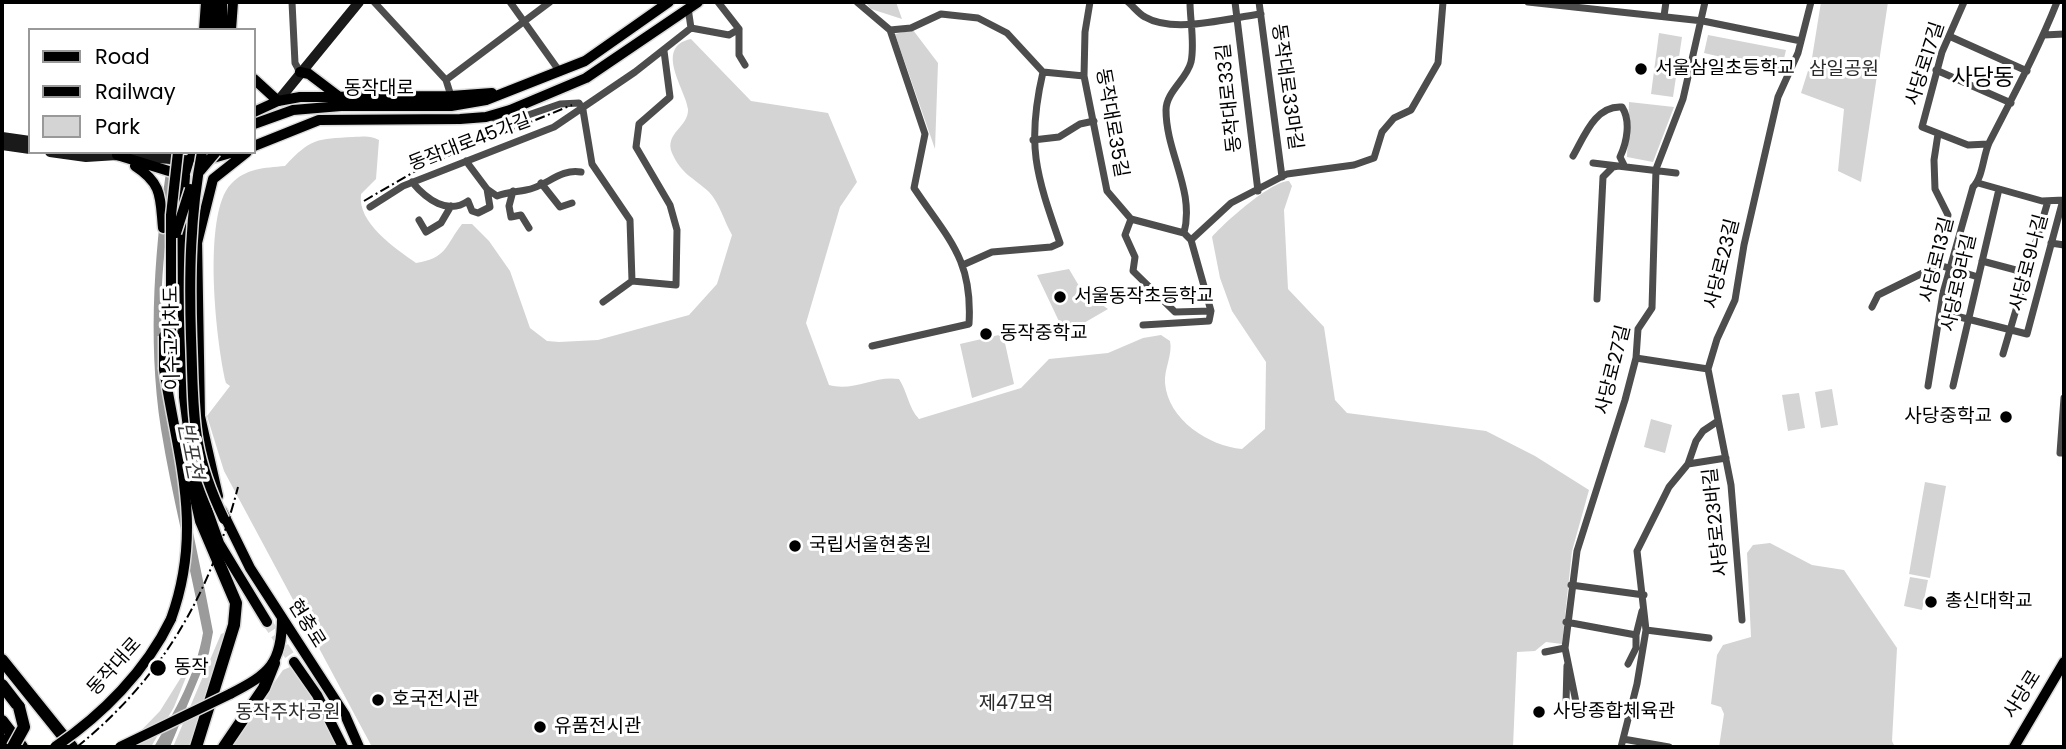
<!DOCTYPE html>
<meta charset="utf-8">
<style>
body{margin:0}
#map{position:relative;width:2066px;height:749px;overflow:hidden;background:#fff;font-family:Poppins,sans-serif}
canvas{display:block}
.frame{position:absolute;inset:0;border:4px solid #000;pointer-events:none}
.legend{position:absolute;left:28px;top:28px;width:228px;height:126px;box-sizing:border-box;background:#fff;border:2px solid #999;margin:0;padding:9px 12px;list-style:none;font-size:21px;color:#000}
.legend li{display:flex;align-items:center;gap:14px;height:35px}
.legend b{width:35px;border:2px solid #999}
</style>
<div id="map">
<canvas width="2066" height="749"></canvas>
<div class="frame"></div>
<ul class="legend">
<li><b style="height:9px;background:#000"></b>Road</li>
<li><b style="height:9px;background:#000"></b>Railway</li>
<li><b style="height:19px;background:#d4d4d4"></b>Park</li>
</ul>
</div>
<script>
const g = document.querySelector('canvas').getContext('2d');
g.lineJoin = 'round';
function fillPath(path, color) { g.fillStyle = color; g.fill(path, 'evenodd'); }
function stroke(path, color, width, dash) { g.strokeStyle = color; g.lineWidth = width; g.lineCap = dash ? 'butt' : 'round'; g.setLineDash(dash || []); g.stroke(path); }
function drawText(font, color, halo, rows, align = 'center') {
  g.font = font + ' Poppins,"Noto Sans KR",sans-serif'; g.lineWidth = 6; g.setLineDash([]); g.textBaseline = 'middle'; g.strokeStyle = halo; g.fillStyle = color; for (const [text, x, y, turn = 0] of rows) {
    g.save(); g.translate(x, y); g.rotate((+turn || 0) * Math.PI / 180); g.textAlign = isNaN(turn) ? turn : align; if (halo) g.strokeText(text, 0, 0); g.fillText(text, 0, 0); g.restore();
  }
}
fillPath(new Path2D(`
 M865 2H896L902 19 871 9Z
 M1821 2H1888L1861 182 1838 171 1844 109 1801 93 1812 58Z
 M913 30 938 63 935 149 895 34Z
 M1659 33 1682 37 1673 97 1651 94Z
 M1708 35 1786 50 1781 71 1704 53Z
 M691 39 751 101 828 113 857 182 840 207 806 323 829 385C854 392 874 375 899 379 908 393 908 407 919 419L1021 388 1049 359 1108 353 1143 338 1161 335 1170 341C1173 354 1164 369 1165 383 1168 420 1209 446 1242 449L1265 429 1266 362 1232 311 1220 278 1212 237C1224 223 1271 181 1289 181L1292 186 1284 210 1288 289 1324 327 1335 400 1347 413 1486 431 1535 456 1589 490 1572 551 1562 644 1546 642 1535 651 1517 652 1513 747H372L224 471 207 416 230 386 226 383C216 342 202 214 231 184 246 168 264 168 285 166 311 138 317 139 353 137 364 137 369 135 379 140L376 179 361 194C357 223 395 248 416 263 447 258 445 246 462 224H472L489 241 510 271 530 328 547 341 559 342 598 340 689 315 717 284 732 235C725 223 719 202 709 192 693 177 682 175 672 153 664 133 689 127 688 109 686 90 653 47 691 39Z
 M1629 102 1674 107 1653 162 1627 157Z
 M1069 269 1082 291 1108 309 1065 334 1037 275Z
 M1003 334 1014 384 972 398 960 344Z
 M1832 389 1838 425 1821 428 1815 392Z
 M1799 393 1805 428 1788 431 1782 395Z
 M1651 419 1672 425 1665 453 1644 447Z
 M1925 482 1946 486 1930 578 1909 574Z
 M1770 543 1812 565 1844 570 1897 648 1892 741 1895 747H1719L1724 714 1721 707 1711 704 1717 655 1723 645 1751 637 1747 553 1753 545Z
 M1910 577 1928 580 1922 610 1904 606Z
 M231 630 193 747H173L221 634Z
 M195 655 174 707 151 747H125L160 711Z
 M290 667 320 708 338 747H229L283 670Z`), '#d4d4d4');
fillPath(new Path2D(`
 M169 152H180C168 216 157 283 163 349 171 444 196 538 213 632L209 653 170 747H154C175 711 196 674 203 633 190 565 172 497 161 429 147 337 155 243 169 152Z`), '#9b9b9b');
stroke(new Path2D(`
 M267 622 294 662`), '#d9d9d9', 10, [10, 5]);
const primary = new Path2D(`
 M204 30 206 2
 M214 30 215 2
 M222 30V2
 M231 30 233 2
 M300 72 309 74 338 96
 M254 79 278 101
 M254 112 278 101 300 97 451 96 492 93
 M254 124 293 110 341 106H451L486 100 585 61 669 2
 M254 146 319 120 460 119 486 117 510 110 586 78 698 2
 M117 155 185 176 183 203
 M206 160 234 152
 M135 166C163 184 160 198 163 228
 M182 183 189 160 198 152
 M182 223 184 397 192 458
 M197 238 200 416 218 496
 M197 243 213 179 247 152
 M176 335V377
 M164 369C178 459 204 528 171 619
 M198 484 219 543 267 622
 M222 511 250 568 345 715 359 747
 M294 662 317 695 343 747
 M230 694C269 674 282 664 282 618
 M2014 747 2064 662`);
const highway = new Path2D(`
 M185 449 201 521 236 603 234 625 196 747
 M2 660 72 747
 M2 685 19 707
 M2 721 22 747
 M2 740 8 747
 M224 747 264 688 274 663`);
stroke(primary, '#dbdbdb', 13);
stroke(highway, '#dbdbdb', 15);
stroke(new Path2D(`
 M292 2 295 63 300 72
 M374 2 446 80 451 96
 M510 2 560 72
 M857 2 890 30
 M1090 2 1085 32 1084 76 1107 191 1131 219 1184 233 1191 240
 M1128 2C1133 6 1139 14 1145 17 1174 34 1228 18 1261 14
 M1235 2 1258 191
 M1259 2 1282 177
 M1528 2 1703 21 1801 41
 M1964 2 1942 52 1922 127 1968 145 1988 144
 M1664 16 1666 2
 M691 28 729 35 739 29 718 2
 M739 29V55L745 65
 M890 30 911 28 941 14 978 18 1007 33 1043 72
 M2044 35 2064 34
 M1949 36 2027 71
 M1936 70 2011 103
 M1043 72 1084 76
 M446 80 550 2
 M583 110 592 164 630 220 632 281 603 302
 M490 116 505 123 560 104 579 103 583 110
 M1033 140 1059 137 1080 124 1094 121
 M1573 156C1584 137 1595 105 1622 107 1631 121 1627 142 1620 157L1624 165
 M466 161 487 189 497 196C508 192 516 192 526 190 546 187 560 168 581 172
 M1593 163 1676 173
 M412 182C427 200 448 215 468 201L472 211 478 213 490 207 487 189
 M541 183 560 207 572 203
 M1978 183 2042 201 2064 200
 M513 191 509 206 511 217 521 215 529 228
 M370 207 403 186 554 127 635 72 691 28 688 8
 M1131 219 1125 235 1135 257 1133 271 1175 312 1211 311
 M419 220 426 232 441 223 451 206
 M1184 233C1195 190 1166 153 1166 110 1166 92 1187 79 1191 62 1195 44 1190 20 1190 2
 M2051 243 2064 245
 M1982 261 2027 273
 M965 264 992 252 1051 247 1060 243C1036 174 1026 145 1043 72
 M1939 265 1978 277
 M632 281 676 285 677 230 670 205 636 147 639 124 670 97 664 51
 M1597 299 1603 177 1613 167 1624 165
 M1872 307 1878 295 1939 265 1948 215 1935 189 1934 160 1938 134
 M1940 312 2027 334 2063 200
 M1143 325 1209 321 1211 311 1191 240 1231 203 1287 174 1354 165 1374 158 1382 132 1394 118 1411 110 1438 63 1443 2
 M872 346 969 324C973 259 948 239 914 188L925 134 890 30
 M2003 354 2048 201
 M1636 358 1708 369
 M1928 386 1943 293 1973 187C1983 177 1983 156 1989 143 2013 96 2038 50 2057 2
 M1953 386 1999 189
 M2064 398 2060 453H2064
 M1688 464 1726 458
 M1571 585 1644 595
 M1742 620 1731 485 1708 369 1717 339 1735 300 1744 245 1778 97 1798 53 1811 2
 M1566 622 1636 635 1642 611
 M1646 630 1709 638
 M1545 652 1565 648
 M1628 664 1636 648V635
 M1567 666 1566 703 1571 707 1576 702 1565 648 1577 551 1625 400 1636 358 1638 329 1652 308 1656 169 1683 99 1705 2
 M1623 739 1669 747
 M1621 747 1637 684 1646 630 1637 551 1669 487 1688 464 1696 441 1703 431 1718 421`), '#4d4d4d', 7);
stroke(new Path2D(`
 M278 101 359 2
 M2 137 30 141
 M2 145 30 149
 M50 152 86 157 117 155 185 160`), '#1a1a1a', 10);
stroke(primary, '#000', 10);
stroke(highway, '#000', 12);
stroke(new Path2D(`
 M364 201 426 165 572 105
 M77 747C164 676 210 594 238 487`), '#000', 2, [10, 3.5, 2, 3.5]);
const primaryBridge = new Path2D(`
 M202 152C190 215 189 274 191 338 194 413 190 449 224 519
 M200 171 216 152
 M176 233 190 189
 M164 336V369
 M171 346V215L178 152
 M55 747C102 715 146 671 171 619
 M120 747 230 694`);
const highwayBridge = new Path2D(`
 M13 747 24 727 19 707`);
stroke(primaryBridge, '#dbdbdb', 13, []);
stroke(highwayBridge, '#dbdbdb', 15, []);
stroke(primaryBridge, '#000', 10);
stroke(highwayBridge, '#000', 12);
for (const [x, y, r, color] of [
 [1641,69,7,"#000"],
 [1060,297,7,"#000"],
 [986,334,7,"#000"],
 [2006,417,7,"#000"],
 [795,546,7,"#000"],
 [1931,602,7,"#000"],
 [158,668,9,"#000"],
 [378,700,7,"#000"],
 [1539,712,7,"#000"],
 [540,727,7,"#000"]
]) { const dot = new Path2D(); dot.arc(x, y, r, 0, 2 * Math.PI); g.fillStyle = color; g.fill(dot); stroke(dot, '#fff', 2.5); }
drawText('19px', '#000', '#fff', [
 ["사당로17길",1926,64,-72],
 ["동작대로33마길",1286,87,82],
 ["동작대로",379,89],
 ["동작대로33길",1230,98,-96],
 ["동작대로35길",1111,123,80],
 ["동작대로45가길",470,143,-21],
 ["사당로13길",1938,260,-76],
 ["사당로9나길",2030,263,-75],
 ["사당로23길",1723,264,-76],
 ["사당로9라길",1960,283,-77],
 ["이수고가차도",173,338,-91],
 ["사당로27길",1614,370,-76],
 ["사당로23바길",1717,522,-96],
 ["현충로",306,624,58],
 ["동작대로",115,667,-48],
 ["사당로",2023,695,-58]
]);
drawText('19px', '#000', '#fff', [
 ["서울삼일초등학교",1655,69],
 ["서울동작초등학교",1074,297],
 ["동작중학교",1000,334],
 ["사당중학교",1992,417,"right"],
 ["국립서울현충원",809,546],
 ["총신대학교",1945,602],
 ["동작",174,668],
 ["호국전시관",392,700],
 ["사당종합체육관",1553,712],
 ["유품전시관",554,727]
], 'left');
drawText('19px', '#2b2b2b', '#fff', [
 ["삼일공원",1844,70],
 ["제47묘역",1016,704],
 ["동작주차공원",288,713]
]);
drawText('italic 21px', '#3c3c3c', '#fff', [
 ["반포천",189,451,79]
]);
drawText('23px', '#000', '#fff', [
 ["사당동",1983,79]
]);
</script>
